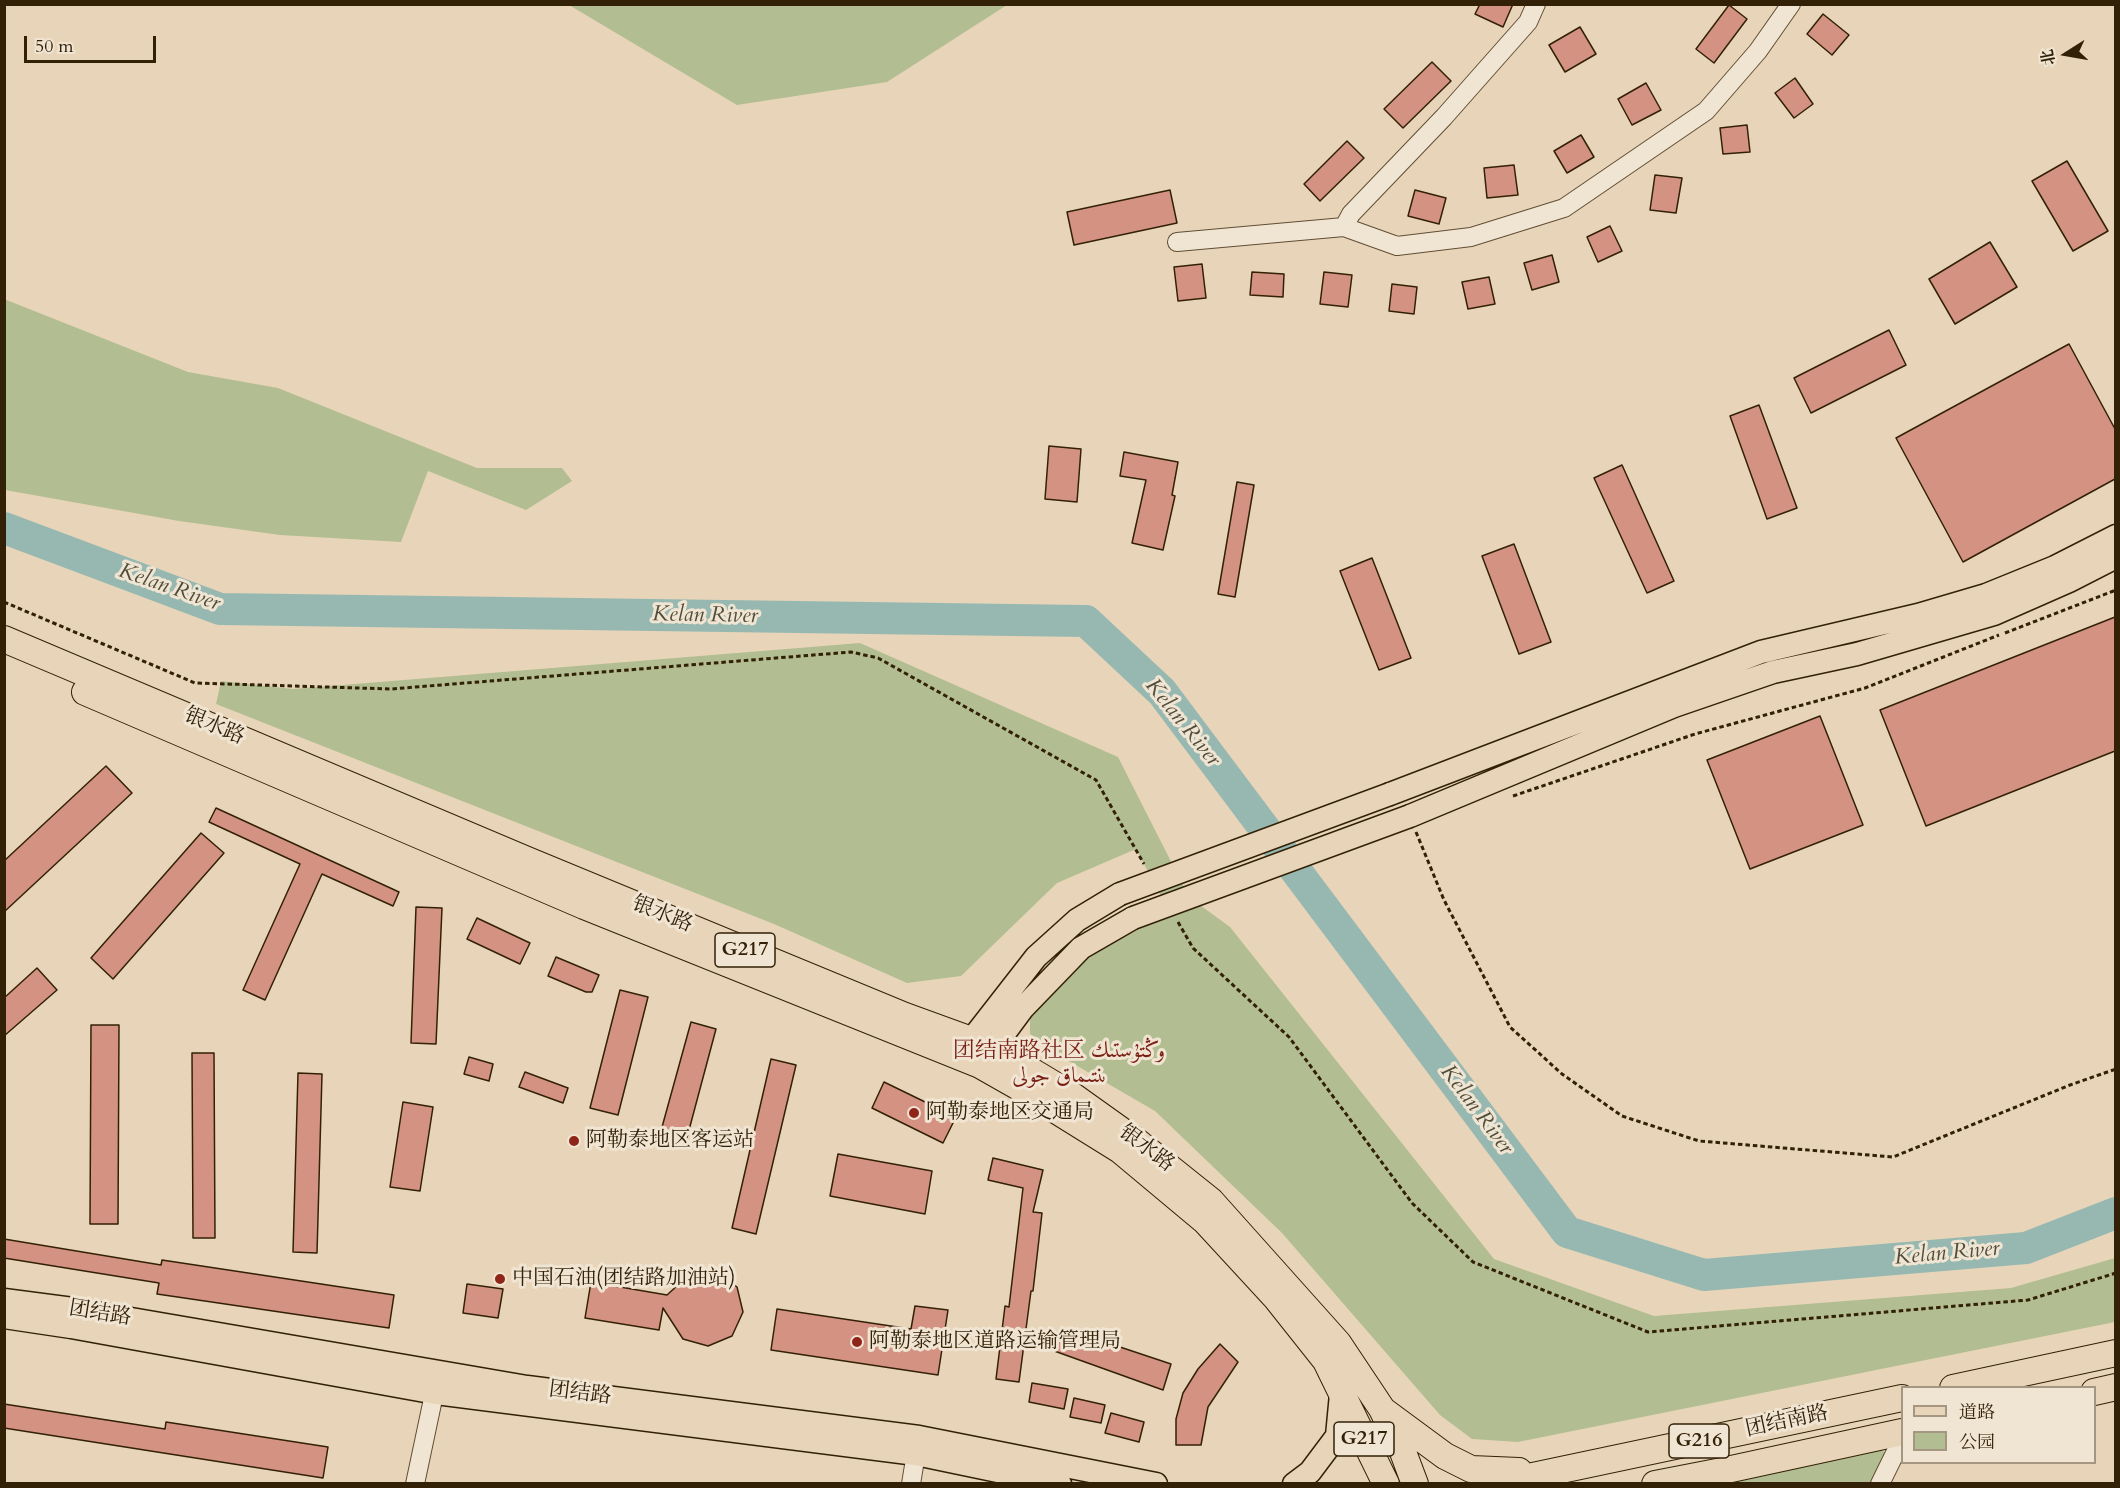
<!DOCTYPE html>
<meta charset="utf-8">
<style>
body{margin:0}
#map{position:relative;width:2120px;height:1488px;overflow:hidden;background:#e8d5b9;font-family:Cardo,"Noto Serif SC",serif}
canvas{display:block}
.frame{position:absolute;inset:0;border:6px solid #322107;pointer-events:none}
.legend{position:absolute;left:1901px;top:1386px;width:195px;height:78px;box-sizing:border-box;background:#f0e4d2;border:2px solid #a49681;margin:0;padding:8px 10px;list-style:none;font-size:18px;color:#322107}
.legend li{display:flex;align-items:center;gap:12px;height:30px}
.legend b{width:30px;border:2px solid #a49681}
.north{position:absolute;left:2036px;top:24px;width:60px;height:60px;-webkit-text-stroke:4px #f0e4d2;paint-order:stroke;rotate:259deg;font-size:16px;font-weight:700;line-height:24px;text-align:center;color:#322107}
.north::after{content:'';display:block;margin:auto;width:21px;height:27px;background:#322107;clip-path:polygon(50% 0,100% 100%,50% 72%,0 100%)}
.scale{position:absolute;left:24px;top:36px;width:132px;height:27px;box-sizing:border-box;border:3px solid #322107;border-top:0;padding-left:8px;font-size:18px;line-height:21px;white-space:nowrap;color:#322107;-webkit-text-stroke:4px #f0e4d2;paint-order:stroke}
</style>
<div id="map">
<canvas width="2120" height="1488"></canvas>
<div class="frame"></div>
<ul class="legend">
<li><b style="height:8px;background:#e8d5b9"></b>道路</li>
<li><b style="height:16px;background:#b2be92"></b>公园</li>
</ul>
<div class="north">北</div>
<div class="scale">50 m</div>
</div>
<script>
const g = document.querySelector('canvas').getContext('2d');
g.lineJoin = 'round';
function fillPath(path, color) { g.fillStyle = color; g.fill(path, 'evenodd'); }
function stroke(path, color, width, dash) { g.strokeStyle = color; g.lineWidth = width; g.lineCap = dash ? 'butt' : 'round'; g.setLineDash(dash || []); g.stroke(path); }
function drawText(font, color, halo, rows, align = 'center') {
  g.font = font + ' Cardo,Amiri,"Noto Serif SC",serif'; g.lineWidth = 6; g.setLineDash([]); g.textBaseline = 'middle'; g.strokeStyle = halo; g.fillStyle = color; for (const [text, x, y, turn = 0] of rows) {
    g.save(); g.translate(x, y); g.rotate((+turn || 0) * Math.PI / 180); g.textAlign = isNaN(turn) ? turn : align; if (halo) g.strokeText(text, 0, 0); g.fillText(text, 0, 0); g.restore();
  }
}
fillPath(new Path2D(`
 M569 5H1007L887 82 737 105Z
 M4 299 188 372 278 388 477 468H562L572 481 526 510 428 471 401 542 280 535 179 521 5 490Z
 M860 643 1118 757 1189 897 1230 927 1494 1259 1654 1316 2011 1288 2115 1258V1322L1518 1442 1472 1439 1440 1415 1282 1233 1155 1111 1067 1060 1030 1034V1017L1054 988 1092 954 1170 913 1136 849 1057 883 961 976 907 983 774 924 216 704 221 681 293 689Z
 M1880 1446 1889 1460 1877 1483 1723 1484Z`), '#b2be92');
stroke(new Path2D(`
 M4 528 220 609 1086 621 1162 692 1567 1232 1704 1275 2026 1248 2116 1213`), '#97b8b1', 32);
const building = new Path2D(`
 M1480 4H1513L1503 27 1475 14Z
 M1729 5 1747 19 1714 63 1696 49Z
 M1823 14 1849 35 1832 55 1807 34Z
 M1580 27 1596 54 1565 72 1549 45Z
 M1432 62 1451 81 1403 128 1384 109Z
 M1795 78 1813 104 1794 118 1775 93Z
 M1646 83 1661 110 1632 125 1618 99Z
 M1747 125 1750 152 1723 154 1720 128Z
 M1581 135 1594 157 1567 173 1554 151Z
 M1347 141 1364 158 1320 201 1304 184Z
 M2067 161 2108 231 2073 251 2032 181Z
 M1514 165 1518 195 1487 198 1484 168Z
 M1655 175 1682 178 1676 213 1650 210Z
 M1170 190 1177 223 1074 245 1067 212Z
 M1415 190 1446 198 1439 224 1408 216Z
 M1610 226 1622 251 1598 262 1587 237Z
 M1990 242 2017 287 1955 324 1929 279Z
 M1552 255 1559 282 1532 290 1524 263Z
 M1202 264 1206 298 1178 301 1174 267Z
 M1252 272 1284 274 1283 297 1250 295Z
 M1324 272 1352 275 1348 307 1320 304Z
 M1489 277 1495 304 1468 309 1462 282Z
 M1392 284 1417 287 1414 314 1389 311Z
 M1889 330 1906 365 1811 413 1794 378Z
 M2069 344 2115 429V479L1963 562 1896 438Z
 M1759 405 1797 508 1767 519 1730 416Z
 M1049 446 1081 449 1077 502 1045 499Z
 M1124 452 1178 462 1172 495 1175 496 1163 550 1132 543 1146 480 1120 476Z
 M1622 465 1674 581 1647 593 1594 478Z
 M1237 482 1254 485 1235 597 1218 594Z
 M1514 544 1551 642 1519 654 1482 556Z
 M1372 558 1411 658 1379 670 1340 571Z
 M2115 617V751L1926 826 1880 710Z
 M1820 716 1863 825 1750 869 1707 760Z
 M106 766 132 793 4 912V861Z
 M216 808 399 892 393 906 322 874 265 1000 243 990 300 864 209 822Z
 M201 833 224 853 113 979 91 958Z
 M416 907 442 908 436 1044 411 1043Z
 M477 918 530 943 520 964 467 939Z
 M556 957 599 975 592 992H586L548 976Z
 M37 968 57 990 4 1036V998Z
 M620 990 648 997 618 1115 590 1108Z
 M691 1022 716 1029 685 1145 659 1138Z
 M91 1025H119L118 1224H90Z
 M192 1053H214L215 1238H193Z
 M469 1057 493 1064 489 1081 464 1074Z
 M771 1059 796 1065 756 1234 732 1228Z
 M525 1072 568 1088 563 1103 519 1087Z
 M298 1073 322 1074 317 1253 293 1252Z
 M884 1082 956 1117 943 1143 872 1108Z
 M403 1102 433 1107 420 1191 390 1187Z
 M838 1154 932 1171 925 1214 830 1196Z
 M993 1158 1043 1170 1033 1212 1042 1213 1033 1291H1031L1019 1382 996 1379 1005 1306 1009 1307 1023 1188 988 1180Z
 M4 1239 161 1265 162 1260 394 1295 389 1328 157 1294 159 1283 4 1258Z
 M716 1271 737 1287 743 1312 732 1336 708 1346 683 1339 663 1308 659 1330 585 1318 591 1282 667 1295 691 1273Z
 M467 1284 503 1289 498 1318 463 1313Z
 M915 1306 948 1310 938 1375 771 1350 777 1309 911 1329Z
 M1051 1333 1096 1350 1099 1340 1171 1364 1163 1390 1046 1348Z
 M1220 1344 1238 1362 1208 1407 1201 1445H1176V1419L1183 1393 1198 1369Z
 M1032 1383 1068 1389 1064 1409 1029 1402Z
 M1074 1398 1105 1405 1101 1423 1070 1417Z
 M4 1404 165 1429 166 1422 328 1447 323 1478 4 1428Z
 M1111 1413 1144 1422 1139 1442 1105 1433Z`);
fillPath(building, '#d49382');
stroke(building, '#322107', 1.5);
const minor = new Path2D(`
 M1344 227 1397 246 1471 237 1564 208 1706 111 1758 51 1791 4
 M1177 242 1344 227 1351 214 1444 117 1528 22 1536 4
 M415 1484 437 1380
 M911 1484 918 1441
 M1880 1484 1902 1439`);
const major = new Path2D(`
 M1390 794 1761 652 1918 615 1986 595 2055 567 2116 536
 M1410 816 1674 706 1773 672 1857 654 1994 614 2069 581 2116 557
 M962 1052 1036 957 1077 920 1120 894
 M983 1062 1023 1008 1081 948 1133 918
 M4 1300 73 1309 527 1387 919 1437 1156 1484
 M4 1317 71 1327 436 1393 916 1454 1060 1484
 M1294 1484 1310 1472 1337 1436 1341 1394`);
const highway = new Path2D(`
 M4 639 527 860 905 1016 993 1048 1073 1096 1136 1141 1211 1201 1338 1343 1382 1409 1403 1452 1415 1484
 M85 692 584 906 980 1065 1017 1086 1120 1150 1205 1221 1276 1298 1326 1361 1386 1484
 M1953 1388 2116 1353
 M2094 1392 2116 1387
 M1384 1411 1445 1456 1471 1469 1519 1471
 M1495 1484 1902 1398
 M1655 1484 1722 1471 1902 1432`);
stroke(minor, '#604e34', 20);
stroke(major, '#322107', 25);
stroke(highway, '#322107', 28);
stroke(new Path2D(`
 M4 602 195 683 391 689 851 652 878 658 1096 780 1144 864
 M2005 633 2116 590
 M1513 796 1695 734 1865 688 1999 635
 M1416 832 1444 900 1510 1027 1562 1074 1622 1116 1699 1141 1893 1157 2070 1085 2116 1069
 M1178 922 1193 948 1289 1037 1412 1203 1473 1262 1648 1332 2028 1300 2116 1273`), '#322107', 3, [4.5, 3]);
stroke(minor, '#f0e4d2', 18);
stroke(major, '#e8d5b9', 22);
stroke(highway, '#e8d5b9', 26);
const majorBridge = new Path2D(`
 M1120 894 1390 794
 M1133 918 1410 816`);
stroke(majorBridge, '#322107', 25, []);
stroke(majorBridge, '#e8d5b9', 22);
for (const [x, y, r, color] of [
 [914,1113,6,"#8f2418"],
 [574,1141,6,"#8f2418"],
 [500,1279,6,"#8f2418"],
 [857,1342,6,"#8f2418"]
]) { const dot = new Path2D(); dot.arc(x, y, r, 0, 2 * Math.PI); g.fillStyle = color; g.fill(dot); stroke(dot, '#f0e4d2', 2); }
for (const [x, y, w] of [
 [745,950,60],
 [1364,1439,60],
 [1699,1441,60]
]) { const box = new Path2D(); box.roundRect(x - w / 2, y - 17, w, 34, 4.5); g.fillStyle = '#f0e4d2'; g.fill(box); stroke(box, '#322107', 1.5); }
drawText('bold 20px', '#322107', null, [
 ["G217",745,950],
 ["G217",1364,1439],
 ["G216",1699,1441]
]);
drawText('21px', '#322107', '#f0e4d2', [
 ["银水路",214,727,23],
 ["银水路",662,915,22],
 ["银水路",1146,1149,37],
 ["团结路",100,1314,9],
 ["团结路",580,1394,7],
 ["团结南路",1787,1422,-12]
]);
drawText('21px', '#322107', '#f0e4d2', [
 ["阿勒泰地区交通局",926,1113],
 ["阿勒泰地区客运站",586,1141],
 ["中国石油(团结路加油站)",512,1279],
 ["阿勒泰地区道路运输管理局",869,1342]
], 'left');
drawText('italic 22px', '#504e3a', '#f0e4d2', [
 ["Kelan River",169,588,19],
 ["Kelan River",705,616,1],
 ["Kelan River",1182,723,51],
 ["Kelan River",1476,1110,53],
 ["Kelan River",1947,1254,-5]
]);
drawText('22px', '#7a1f14', '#f0e4d2', [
 ["团结南路社区 وڭتۇستىك",1059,1052],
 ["ىنتىماق جولى",1059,1077]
]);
</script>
